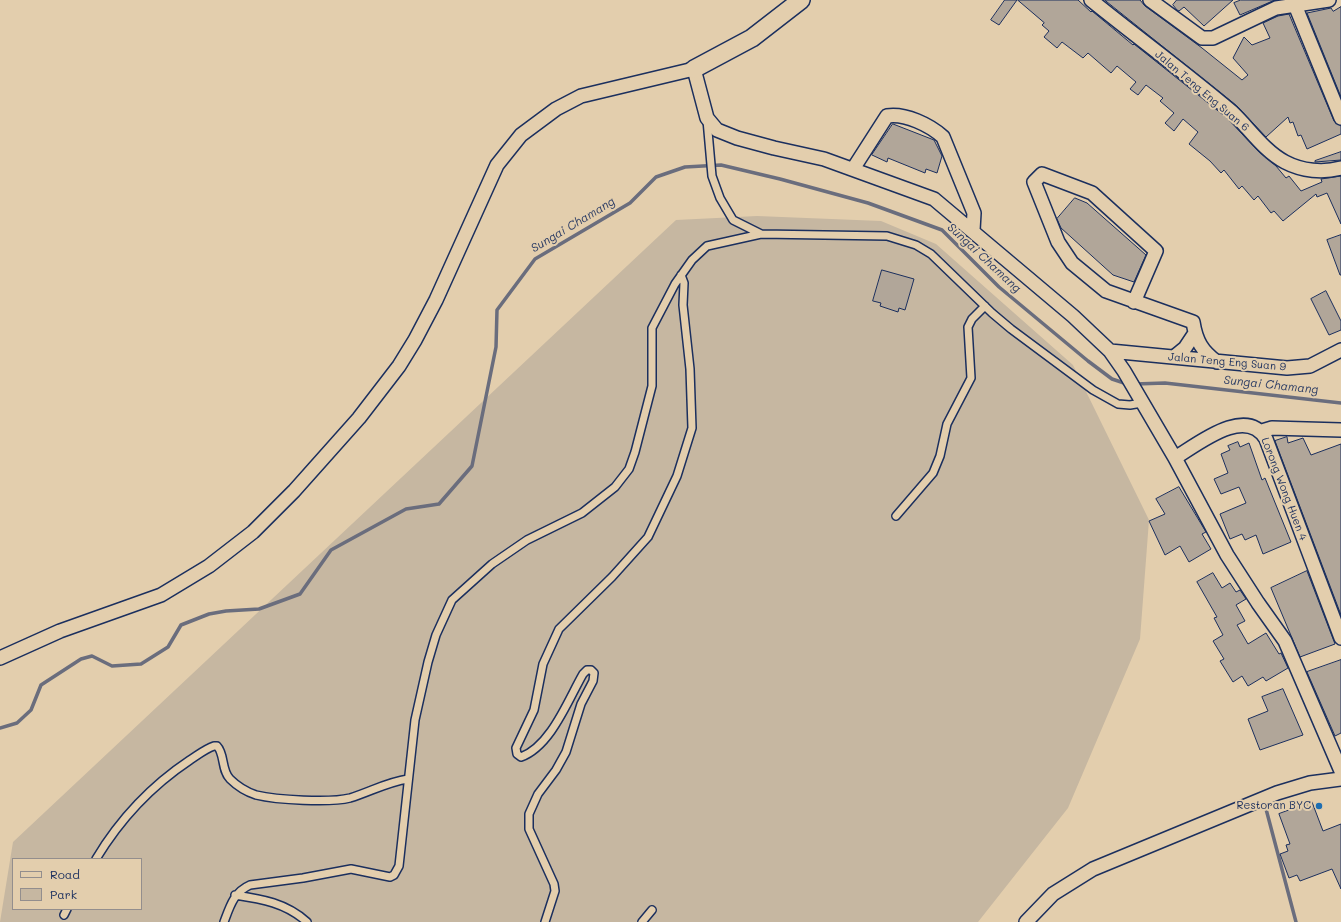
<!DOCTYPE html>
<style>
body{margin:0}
#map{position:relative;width:1341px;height:922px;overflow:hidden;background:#e3cead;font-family:Mali,sans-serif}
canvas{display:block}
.legend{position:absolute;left:12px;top:858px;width:130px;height:52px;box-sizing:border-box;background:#e3cead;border:1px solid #938e8d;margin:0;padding:5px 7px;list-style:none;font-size:12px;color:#1b2f5e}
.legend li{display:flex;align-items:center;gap:8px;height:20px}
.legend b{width:20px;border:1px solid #938e8d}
</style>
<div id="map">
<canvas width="1341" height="922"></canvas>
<ul class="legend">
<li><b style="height:5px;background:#e3cead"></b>Road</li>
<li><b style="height:11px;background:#c6b7a1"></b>Park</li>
</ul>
</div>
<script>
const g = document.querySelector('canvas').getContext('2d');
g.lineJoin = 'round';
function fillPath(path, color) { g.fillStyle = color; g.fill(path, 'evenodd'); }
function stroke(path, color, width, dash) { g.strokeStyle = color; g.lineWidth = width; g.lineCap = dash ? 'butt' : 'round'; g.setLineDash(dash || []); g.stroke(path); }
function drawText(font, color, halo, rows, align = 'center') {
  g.font = font + ' Mali,sans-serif'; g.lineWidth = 4; g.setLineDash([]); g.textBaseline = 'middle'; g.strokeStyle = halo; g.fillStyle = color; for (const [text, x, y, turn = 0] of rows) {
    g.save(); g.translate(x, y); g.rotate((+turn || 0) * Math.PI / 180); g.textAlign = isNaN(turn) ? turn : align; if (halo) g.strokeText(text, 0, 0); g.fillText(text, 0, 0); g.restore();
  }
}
fillPath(new Path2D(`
 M757 216 881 221 936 244 1073 365 1149 520 1140 639 1068 808 978 922H0L13 842 676 220ZM13 859H141V909H13Z`), '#c6b7a1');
stroke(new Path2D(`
 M1135 384 1165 383 1341 403
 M0 728 17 723 31 710 41 685 81 659 92 656 112 666 141 664 168 647 181 625 209 614 226 611 259 609 300 594 331 550 406 509 439 504 472 466 496 347 497 310 535 259 630 203 656 177 685 167 721 165 780 179 868 203 942 230 999 287 1088 361 1112 379 1127 384
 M1266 809 1296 922`), '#6a6d7d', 3.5);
const building = new Path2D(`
 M1005 0H1017L999 25 991 20Z
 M1018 0H1078L1091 12 1092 11 1133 45 1134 44 1227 118 1258 151 1276 166 1286 178 1289 176 1301 191 1322 182 1321 179 1341 176V224L1327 193 1317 197 1316 194 1283 221 1274 211 1271 213 1258 196 1254 200 1242 186 1239 189 1224 170 1221 173 1210 161 1189 144 1198 132 1183 119 1174 131 1165 123 1174 113 1160 101 1163 98 1146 85 1138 95 1130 89 1136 82 1117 66 1111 73 1088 53 1083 58 1062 42 1057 48 1044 37 1049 31 1042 25 1044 23Z
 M1105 0H1140L1145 6 1202 48 1242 80 1248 75 1233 58 1244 37 1252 45 1270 38 1263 23 1278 16 1289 14 1334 121 1341 126V134L1307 149 1301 135 1298 136 1293 122 1290 123 1288 117 1266 137 1237 106Z
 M1177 0H1233L1204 26 1184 7 1179 11 1177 10 1173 5Z
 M1241 0H1275L1240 15 1234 3Z
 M1341 7V97L1307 13 1331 8 1333 11Z
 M893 124 934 140 942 156 937 173 926 169 925 173 888 158 887 162 872 155Z
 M1341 152V160L1315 162V161Z
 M1075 198 1087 203 1146 255 1134 282 1113 275 1061 228 1057 219Z
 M1341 235V275H1340L1327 240Z
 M882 270 914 279 905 310 899 308 898 312 880 306 881 303 873 301Z
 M1326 291 1341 321V330L1329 335 1311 299Z
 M1287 437 1288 443 1303 438 1311 455 1341 444V615L1275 441Z
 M1238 442 1240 447 1249 443 1262 480 1265 478 1291 542 1263 554 1256 535 1245 540 1242 534 1230 539 1220 514 1246 503 1239 487 1221 494 1214 479 1228 473 1221 454 1230 450 1228 446Z
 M1179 487 1206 532 1202 534 1211 549 1189 562 1180 546 1165 555 1149 521 1165 514 1156 499Z
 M1307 571 1335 644 1300 657 1271 588Z
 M1213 573 1222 588 1230 583 1236 592 1240 590 1246 599 1236 605 1245 621 1237 625 1248 644 1266 633 1279 654 1281 653 1288 668 1266 681 1263 677 1248 686 1242 676 1233 682 1220 661 1224 659 1213 641 1223 635 1214 618 1217 617 1197 582Z
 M1341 660V733L1335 736 1307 672Z
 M1283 689 1303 735 1260 750 1248 719 1268 711 1262 697Z
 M1312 802 1323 831 1341 824V889L1332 869 1300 881 1297 875 1289 878 1280 854 1288 851 1286 845 1290 844 1279 814Z`);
fillPath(building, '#b1a699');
stroke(building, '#1b2f5e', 1);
const service = new Path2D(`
 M707 120 712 176 720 198 733 220 761 234 887 236 916 245 931 254 992 313 1011 329 1093 390 1118 404 1130 405 1142 403
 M896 516 933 473 940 456 947 424 971 378 968 327 972 319 985 306
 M96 859C120 819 151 786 190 760 198 755 205 749 214 746H217C225 754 221 770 230 779 237 786 247 792 256 795 277 800 330 803 350 798 370 792 387 782 408 779
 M235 895C262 899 286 903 307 922
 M64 915 67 909
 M224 922C230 906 234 892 250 885L303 878 351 869 390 877 394 875 399 866 415 720 428 662 436 635 452 600 492 564 527 540 582 513 615 487 629 469 635 452 652 386V328L675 284 692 260 707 246 761 234
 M545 922 555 891 554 884 529 829V814L538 794 556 770 566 752 581 704 593 681 594 673 591 670H587L583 674C568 700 551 746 521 757L517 754 516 748 534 710 543 664 559 629 612 577 648 537 677 476 692 428 690 369 683 305 684 283 681 275
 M642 922 652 910`);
const minor = new Path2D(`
 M1091 0C1138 38 1186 73 1232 112 1249 128 1264 151 1285 162 1302 171 1323 173 1341 168
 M1150 0 1202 38H1213L1276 8 1329 0
 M1295 5 1341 118
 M853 169 887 116C905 113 930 125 943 137L974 213 973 230
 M1134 302 1156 251 1092 193 1042 174 1034 182 1058 242 1072 263 1106 291 1193 322C1196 341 1202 351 1217 362
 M1110 351 1287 368 1310 366 1341 350
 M1174 357 1185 348 1195 333
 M1262 431 1272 428 1341 430
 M1175 458C1198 444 1246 405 1266 439L1341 638
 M0 658 60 631 161 595 209 566 253 532 294 491 359 418 399 366 415 340 436 300 497 165 521 135 556 109 581 96 694 69 707 118 717 130 737 138 774 148 824 159 934 199 1073 316 1110 351 1124 371 1175 458 1227 555 1258 603 1285 641 1341 771
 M1026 922 1053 894 1093 869 1277 793 1310 783 1341 779`);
const tertiary = new Path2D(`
 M694 69 752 38 801 0`);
stroke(service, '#1b2f5e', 10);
stroke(minor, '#1b2f5e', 16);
stroke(tertiary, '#1b2f5e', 20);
stroke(service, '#e3cead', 7);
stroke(minor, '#e3cead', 13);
stroke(tertiary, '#e3cead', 17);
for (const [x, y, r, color] of [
 [1319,806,4,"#1f6fb2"]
]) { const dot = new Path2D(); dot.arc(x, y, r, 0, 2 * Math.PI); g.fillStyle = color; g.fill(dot); stroke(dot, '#e3cead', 1.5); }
drawText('11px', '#1b2f5e', '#e3cead', [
 ["Jalan Teng Eng Suan 6",1202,91,40],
 ["Jalan Teng Eng Suan 9",1227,362,5],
 ["Lorong Wong Huen 4",1284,489,69]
]);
drawText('11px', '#1b2f5e', '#e3cead', [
 ["Restoran BYC",1311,806]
], 'right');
drawText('italic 12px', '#2f3f66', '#e3cead', [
 ["Sungai Chamang",573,225,-31],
 ["Sungai Chamang",984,258,43],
 ["Sungai Chamang",1271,385,6]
]);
</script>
